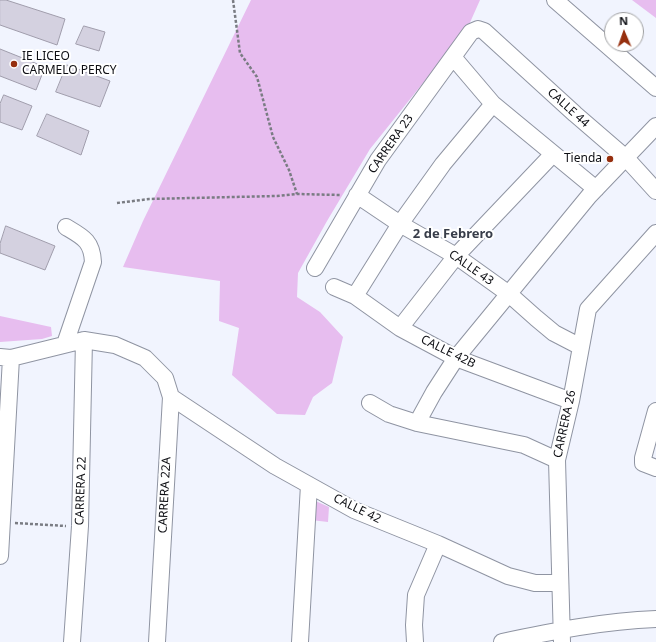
<!DOCTYPE html>
<style>
body{margin:0}
#map{position:relative;width:656px;height:642px;overflow:hidden;background:#f1f4fe;font-family:"Noto Sans",sans-serif}
canvas{display:block}
.north{position:absolute;left:604px;top:12px;width:40px;height:40px;box-sizing:border-box;background:#fff;border:1px solid #9e9fa1;border-radius:50%;rotate:358deg;font-size:11px;font-weight:700;line-height:16px;text-align:center;color:#0d0e13}
.north::after{content:'';display:block;margin:auto;width:14px;height:18px;background:#962f0e;clip-path:polygon(50% 0,100% 100%,50% 72%,0 100%)}
</style>
<div id="map">
<canvas width="656" height="642"></canvas>
<div class="north">N</div>
</div>
<script>
const g = document.querySelector('canvas').getContext('2d');
g.lineJoin = 'round';
function fillPath(path, color) { g.fillStyle = color; g.fill(path, 'evenodd'); }
function stroke(path, color, width, dash) { g.strokeStyle = color; g.lineWidth = width; g.lineCap = dash ? 'butt' : 'round'; g.setLineDash(dash || []); g.stroke(path); }
function drawText(font, color, halo, rows, align = 'center') {
  g.font = font + ' "Noto Sans",sans-serif'; g.lineWidth = 4; g.setLineDash([]); g.textBaseline = 'middle'; g.strokeStyle = halo; g.fillStyle = color; for (const [text, x, y, turn = 0] of rows) {
    g.save(); g.translate(x, y); g.rotate((+turn || 0) * Math.PI / 180); g.textAlign = isNaN(turn) ? turn : align; if (halo) g.strokeText(text, 0, 0); g.fillText(text, 0, 0); g.restore();
  }
}
fillPath(new Path2D(`
 M251 0H480L468 27 370 149 327 221 298 273 297 297 320 312 343 337 332 383 313 397 305 415 277 414 232 375 239 328 219 321 220 281 123 267 143 221Z
 M632 0H656V18Z
 M0 316 51 327 52 336 42 339 0 342Z
 M311 499 329 507 328 522 311 520Z`), '#e7bdef');
const building = new Path2D(`
 M0 0H6L65 19 57 45 0 25Z
 M84 26 105 32 99 51 76 44Z
 M0 49 45 67 36 90 0 76Z
 M67 65 110 81 100 107 56 92Z
 M4 95 32 106 22 130 0 122V104Z
 M47 114 89 131 81 155 37 136Z
 M6 226 55 246 45 270 0 253V244Z`);
fillPath(building, '#d4d1e0');
stroke(building, '#a09dac', 1);
const minor = new Path2D(`
 M555 0 656 88
 M453 57 493 104 596 189
 M357 195 400 224 456 256 509 294 536 318 554 333 581 347
 M315 268 378 160 471 32 478 29 484 31 575 114 626 158 656 191
 M334 287 355 296 400 328 456 358 571 401
 M355 296 400 224 443 164 493 104
 M400 328 456 256 553 154
 M65 344 93 262C92 241 83 237 66 227
 M0 357 11 358 84 340 115 345 145 358 165 378 171 397 157 642
 M171 397 275 466 354 510 438 544 508 576 535 583H559
 M370 403 389 414 417 423 524 445 557 460
 M656 411 643 458V463L656 468
 M417 423 434 392 456 358 589 196 656 126
 M0 556 11 358
 M72 642 80 526 84 340
 M300 642 309 485
 M415 642 414 625 416 595 438 544
 M502 642C553 631 604 621 656 619
 M562 642 557 460 571 401 588 309 656 233`);
stroke(minor, '#8f94a2', 18);
stroke(new Path2D(`
 M233 0 240 53 257 77 273 137 289 170 297 194
 M117 203 149 199 277 196 297 194 341 195
 M15 523 66 526`), '#7a7c83', 2.5, [3, 2]);
stroke(minor, '#fff', 16);
for (const [x, y, r, color] of [
 [14,64,4,"#962f0e"],
 [610,159,4,"#962f0e"]
]) { const dot = new Path2D(); dot.arc(x, y, r, 0, 2 * Math.PI); g.fillStyle = color; g.fill(dot); stroke(dot, '#fff', 1.5); }
drawText('12px', '#0d0e13', '#fff', [
 ["IE LICEO",22,57],
 ["CARMELO PERCY",22,71],
 ["Tienda",602,159,"right"]
], 'left');
drawText('12px', '#0d0e13', '#fff', [
 ["CALLE 44",568,108,42],
 ["CARRERA 23",391,144,-55],
 ["CALLE 43",471,268,35],
 ["CALLE 42B",448,352,26],
 ["CARRERA 26",565,424,-78],
 ["CARRERA 22",81,491,-88],
 ["CARRERA 22A",165,495,-87],
 ["CALLE 42",357,509,26]
]);
drawText('bold 13px', '#383d49', '#fff', [
 ["2 de Febrero",453,234]
]);
</script>
